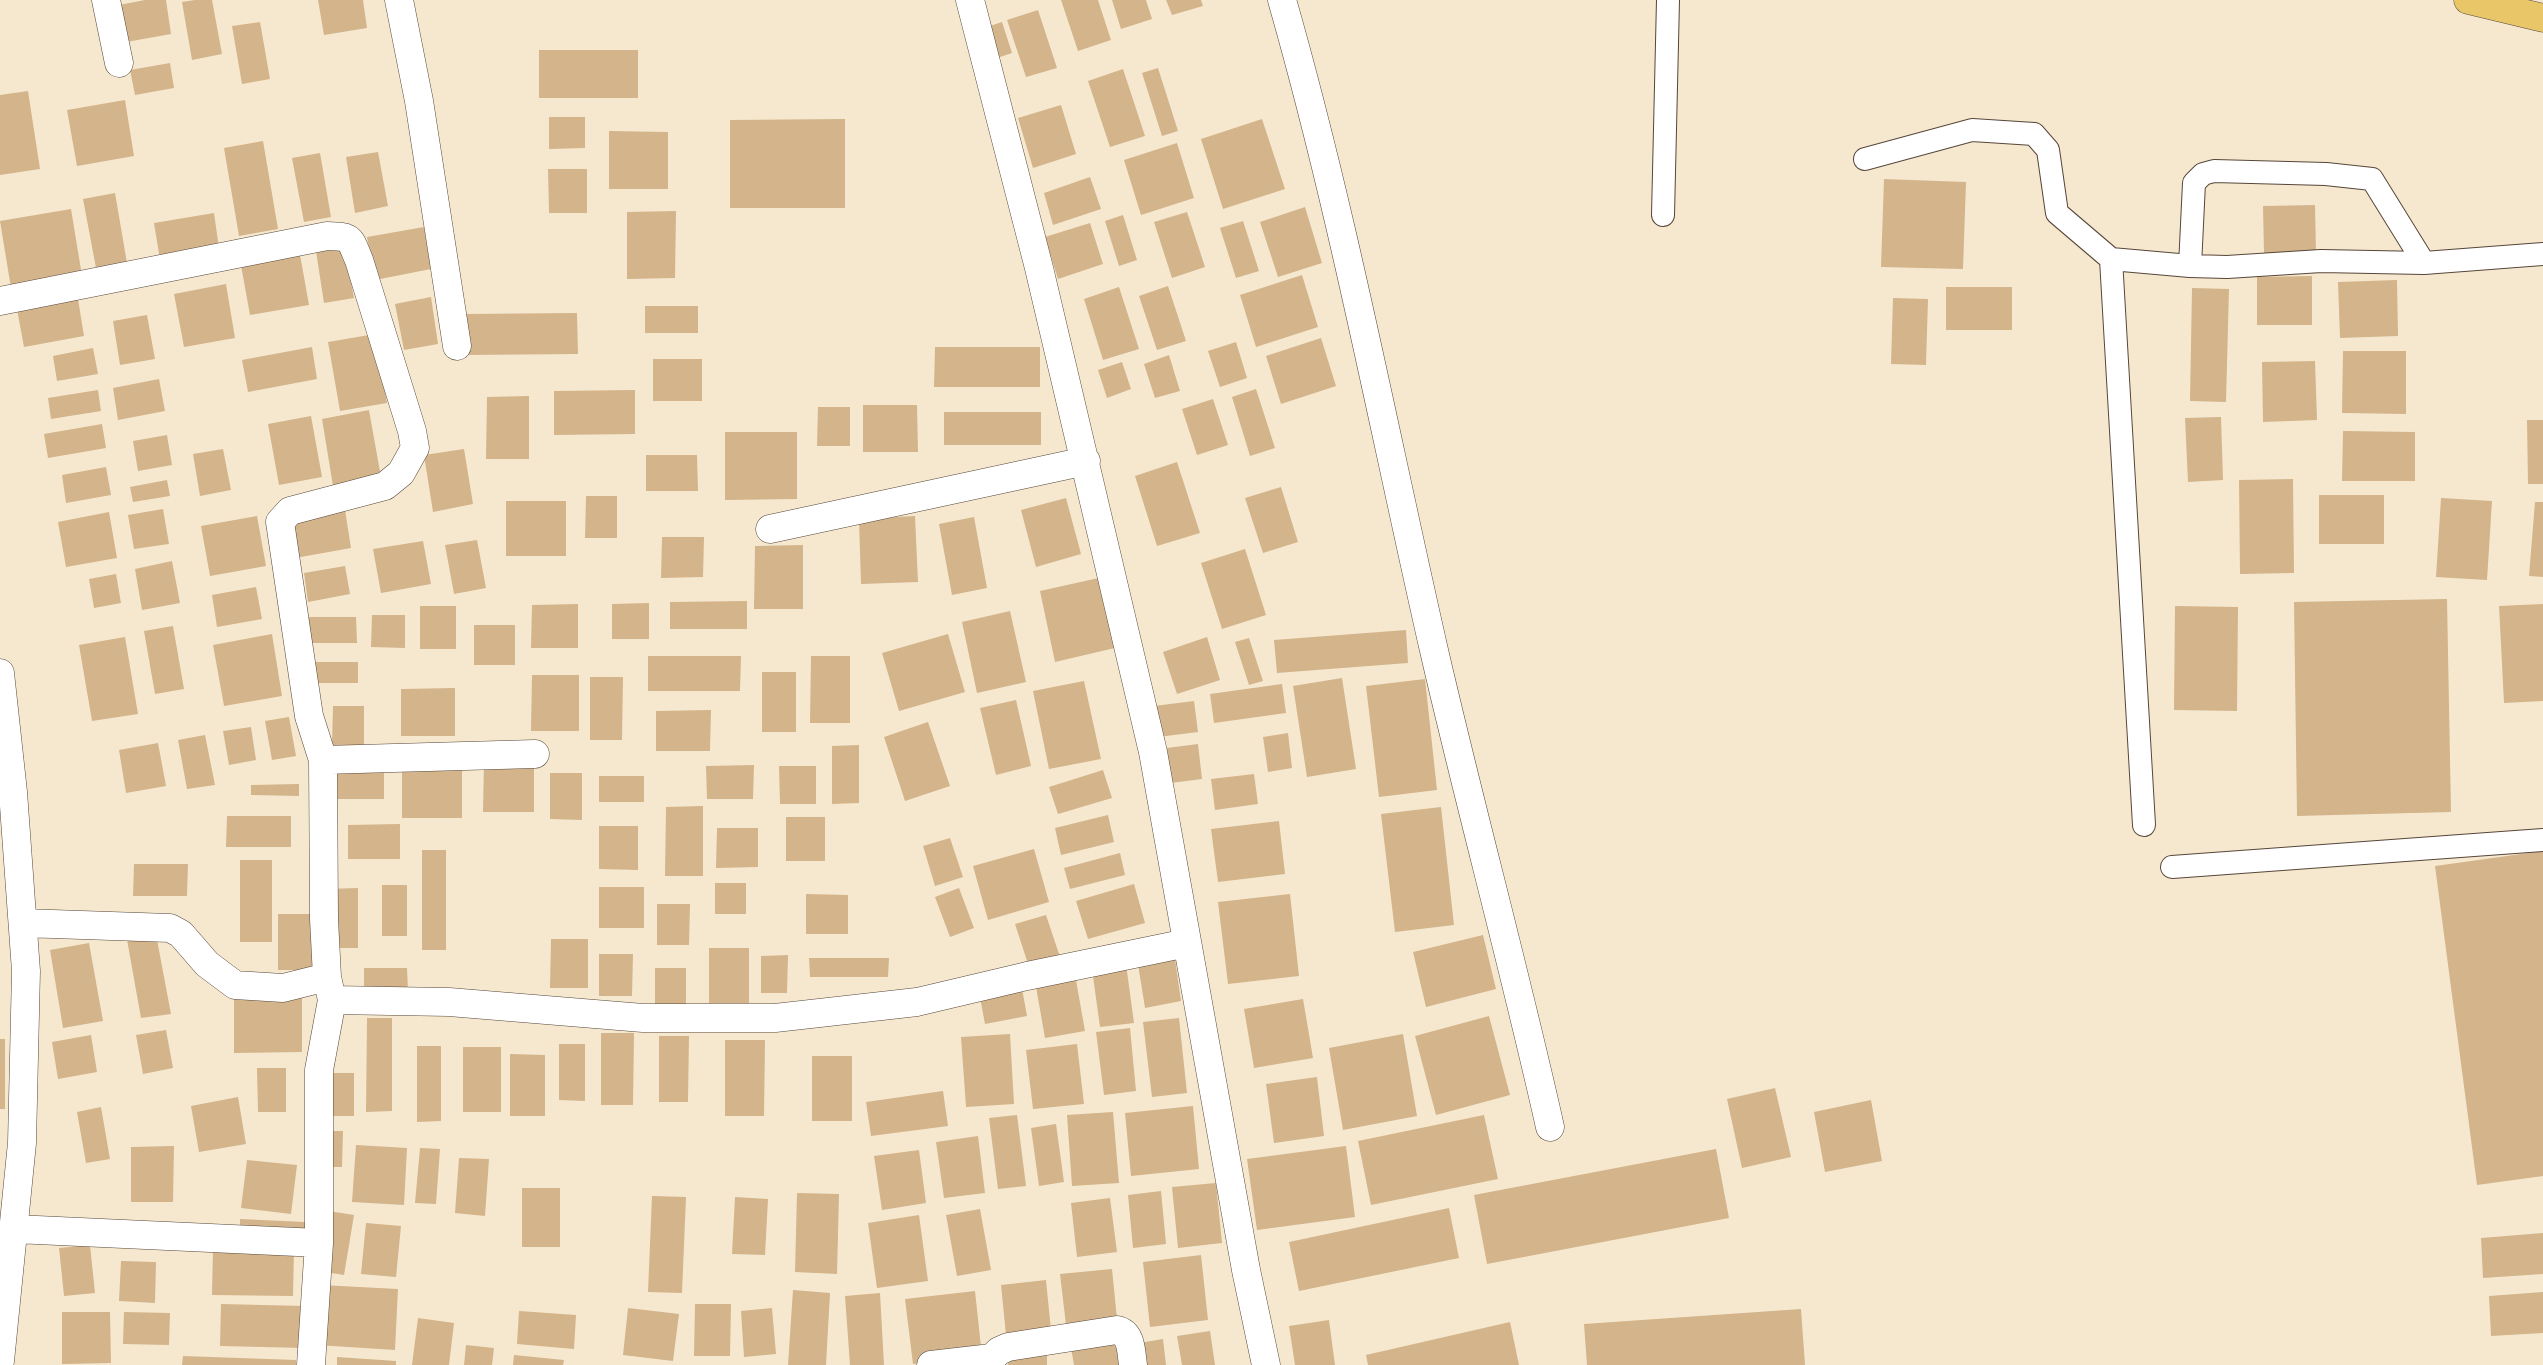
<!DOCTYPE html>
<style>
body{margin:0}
canvas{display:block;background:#f5e8cf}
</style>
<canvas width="2543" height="1365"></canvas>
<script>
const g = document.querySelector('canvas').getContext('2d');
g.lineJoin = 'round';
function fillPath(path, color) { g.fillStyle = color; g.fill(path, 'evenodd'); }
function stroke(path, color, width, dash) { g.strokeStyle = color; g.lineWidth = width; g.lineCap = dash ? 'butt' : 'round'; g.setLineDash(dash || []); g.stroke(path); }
fillPath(new Path2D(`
 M145 0H166L171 34 121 43 114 6Z
 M195 0H212L222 54 192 60 182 2Z
 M318 0H363L367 28 324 35Z
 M1061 0H1098L1111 40 1078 51Z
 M1112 0H1146L1152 19 1121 29Z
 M1166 0H1201L1203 6 1172 15Z
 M1038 10 1057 68 1026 77 1007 20Z
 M260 22 270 79 242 84 232 26Z
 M1002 22 1012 53 997 58 987 27Z
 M539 50H638V98H539Z
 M170 63 174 88 135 95 130 70Z
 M1158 68 1178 131 1162 136 1142 73Z
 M1123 69 1145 136 1110 147 1088 81Z
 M28 91 40 169 0 175V95Z
 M125 100 134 156 77 166 67 110Z
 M1061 105 1076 154 1033 168 1018 118Z
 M549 117H585V148L549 149Z
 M845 119V208H730V120Z
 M1262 119 1285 189 1223 209 1201 139Z
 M609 131 668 132V189H609Z
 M263 141 278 229 239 236 224 148Z
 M1177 143 1194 198 1141 215 1124 160Z
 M378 152 388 206 355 213 346 157Z
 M320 153 331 217 304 222 292 158Z
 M548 169H587V213H549Z
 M1090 177 1101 209 1053 225 1044 193Z
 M1884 179 1966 182 1963 269 1881 267Z
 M115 193 127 263 96 268 83 199Z
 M2315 205 2316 253H2264L2263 206Z
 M1305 207 1322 263 1278 277 1260 222Z
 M71 209 82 276 11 288 0 221Z
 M676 211 675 278 627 279V212Z
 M1187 212 1205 267 1172 278 1154 222Z
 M214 213 220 255 161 266 154 223Z
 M1123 215 1137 260 1119 266 1105 221Z
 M1243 221 1259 271 1236 278 1220 228Z
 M1090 223 1103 264 1058 279 1045 237Z
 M424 227 431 269 375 280 367 237Z
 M343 240 354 298 324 303 315 245Z
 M299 249 309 305 250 315 240 260Z
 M1302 275 1318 327 1256 347 1240 295Z
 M2312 276V325H2257V277Z
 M2397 280 2398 336 2340 338 2338 282Z
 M226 284 235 338 184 347 174 294Z
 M1168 286 1186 341 1157 350 1139 296Z
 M1119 287 1139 349 1103 360 1084 299Z
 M1946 287H2012V330H1946Z
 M2192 288 2229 289 2226 402 2190 401Z
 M77 293 84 336 24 347 16 304Z
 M431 297 438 344 404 350 395 304Z
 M1893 298 1928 299 1926 365 1891 364Z
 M645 306H698V333H645Z
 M577 313 578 354 465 355V314Z
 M147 315 155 359 120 365 113 321Z
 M375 334 387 403 340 411 328 342Z
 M1321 338 1336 386 1281 404 1266 356Z
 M1236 342 1247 378 1220 387 1208 351Z
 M312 347 317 379 248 392 242 360Z
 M935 347H1040V387H934Z
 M93 348 98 374 57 381 53 356Z
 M2343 351H2406V414L2342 413Z
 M1169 355 1180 391 1155 398 1144 364Z
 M653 359H702V401H653Z
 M2315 361 2317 420 2263 422 2262 362Z
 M1122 362 1131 389 1107 398 1098 370Z
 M159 379 165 411 118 420 113 388Z
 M1256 389 1275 448 1250 456 1232 397Z
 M98 390 101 411 51 419 48 398Z
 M635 390V434L554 435V391Z
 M529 396V459H486L487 397Z
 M1213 399 1228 445 1197 455 1182 409Z
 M863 405H917L918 452H863Z
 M818 407H850V446H817Z
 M369 410 382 483 334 492 322 419Z
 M944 412H1041V445H944Z
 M311 416 322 477 279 485 268 424Z
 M2221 417 2223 480 2188 482 2185 418Z
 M2527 420H2543V484H2528Z
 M102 424 106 448 48 458 44 434Z
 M2343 431 2415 432V481H2342Z
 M725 432H797V499L725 500Z
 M167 435 172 465 138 471 133 441Z
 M223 449 231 490 200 496 193 454Z
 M464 449 473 504 433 512 424 455Z
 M646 455H697L698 491H646Z
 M1177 462 1200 533 1157 546 1135 476Z
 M106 467 111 495 66 503 62 475Z
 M2293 479 2294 573 2240 574 2239 480Z
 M167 480 170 496 133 502 130 487Z
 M1281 487 1298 542 1263 553 1245 498Z
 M2319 495H2384V544H2319Z
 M586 496H617V538H585Z
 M1066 498 1081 554 1036 567 1021 510Z
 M2441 498 2492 501 2487 580 2436 577Z
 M506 501H566V556H506Z
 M2535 502H2543V577L2529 576Z
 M163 509 169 544 134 549 128 515Z
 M345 510 351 548 295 558 288 519Z
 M109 512 117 558 66 567 58 522Z
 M257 516 266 566 210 576 201 526Z
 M915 516 918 582 861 584 859 519Z
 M974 517 987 588 952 595 939 524Z
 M662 537H704L703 577 661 578Z
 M477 540 486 588 454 594 445 545Z
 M423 541 431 584 381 593 373 549Z
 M803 545V609H754L755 546Z
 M1245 549 1266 615 1222 629 1201 563Z
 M172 561 180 603 142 610 135 569Z
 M345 566 350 594 308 602 304 573Z
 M116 574 121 603 94 608 89 579Z
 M1103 577 1119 647 1055 662 1040 591Z
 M256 587 262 619 217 627 212 595Z
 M2447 599 2451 812 2297 816 2294 602Z
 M747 601V629H670V602Z
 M649 603V639H612V604Z
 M578 604V648H531L532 605Z
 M2543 604V701L2504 703 2499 606Z
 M420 606H456V649H420Z
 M2175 606 2238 607 2237 711 2174 710Z
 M1010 611 1026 682 977 693 962 622Z
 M372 615H405V648L371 647Z
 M300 617H356L357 643H300Z
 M474 625H515V665H474Z
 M173 626 184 689 155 694 144 631Z
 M1406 630 1408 663 1277 673 1274 640Z
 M272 634 282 696 224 706 213 645Z
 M948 634 965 692 899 711 882 653Z
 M125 637 138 714 92 721 79 645Z
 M1207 637 1220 680 1177 694 1163 652Z
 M1249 638 1263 681 1249 685 1235 642Z
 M648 656H741L740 691H648Z
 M811 656H850V723H810Z
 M310 662H358V683H310Z
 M762 672H796V732H762Z
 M532 675H579V731H531Z
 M590 677H623L622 740H590Z
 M1342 678 1356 769 1307 777 1293 686Z
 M1425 679 1437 790 1379 797 1366 686Z
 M1084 681 1101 759 1049 769 1033 691Z
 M1282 684 1286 713 1214 723 1210 694Z
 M455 688V736H401V689Z
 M1016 700 1031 766 996 775 980 708Z
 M1194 701 1198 732 1158 737 1154 706Z
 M333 706H364V745H332Z
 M711 710 710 751H656V711Z
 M289 717 296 756 272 760 265 721Z
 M928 722 950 786 905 801 884 737Z
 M251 727 256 760 229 765 223 731Z
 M1288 733 1292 768 1268 772 1263 737Z
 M205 735 215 785 187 789 178 740Z
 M158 743 166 786 126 793 119 750Z
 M1198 744 1202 779 1171 783 1167 748Z
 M859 745V803L832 804V746Z
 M484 760H534V812H483Z
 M754 765 753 799H707L706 766Z
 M402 766H462V818H402Z
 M779 766H816V804H780Z
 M384 768V799H329V769Z
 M1103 770 1112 798 1058 814 1049 787Z
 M550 773H582V820L550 819Z
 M1254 774 1258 804 1215 810 1211 779Z
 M599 776H644V802H599Z
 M299 784V796L251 795V785Z
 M703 806V876H665L666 807Z
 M1441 807 1454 925 1395 932 1381 814Z
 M1108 815 1114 842 1061 855 1055 828Z
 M227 816H291V847H226Z
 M786 817H825V861H786Z
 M1279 821 1285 874 1218 882 1211 829Z
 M400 824V859H348V825Z
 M599 826H638V870L599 869Z
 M717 828H758V867L716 868Z
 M950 838 963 877 935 886 923 846Z
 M1034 849 1049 902 988 920 973 866Z
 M422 850H446V950H422Z
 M2543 851V1176L2477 1185 2435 866Z
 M1120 853 1125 875 1070 889 1064 868Z
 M240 860H272V942H240Z
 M134 864H188L187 896H133Z
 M715 883H746V914H715Z
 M1134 884 1145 923 1088 939 1076 901Z
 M382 885H407V936H382Z
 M599 887H644V928H599Z
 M358 888V948H328V889Z
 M959 888 974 928 950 937 935 897Z
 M806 894 848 895V934H806Z
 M1290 894 1299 976 1228 984 1218 902Z
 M657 904H690L689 945H657Z
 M278 914H312V970H278Z
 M1046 915 1060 957 1029 967 1015 924Z
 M155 929 171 1014 141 1018 126 934Z
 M1483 935 1496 989 1426 1007 1413 952Z
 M551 939H588V988H550Z
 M89 943 103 1021 63 1028 50 950Z
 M709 948H749V1003H709Z
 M1174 952 1181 1001 1145 1008 1137 958Z
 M599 954H633L632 996H599Z
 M788 955 787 993H761V956Z
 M809 958H889L888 977H810Z
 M1126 964 1134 1023 1100 1027 1092 969Z
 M364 968H407L408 991H364Z
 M655 968H686V1005H655Z
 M1076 980 1085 1031 1045 1038 1036 987Z
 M1021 983 1027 1016 985 1024 979 992Z
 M302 991V1052L234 1053V992Z
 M1303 999 1313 1058 1254 1068 1244 1009Z
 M1489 1016 1510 1095 1436 1115 1415 1036Z
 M367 1018H392V1111L366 1112Z
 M1179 1018 1187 1093 1152 1097 1143 1022Z
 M1130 1028 1136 1091 1104 1095 1096 1032Z
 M166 1030 173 1068 143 1074 136 1035Z
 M601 1033H634L633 1105H601Z
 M1010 1034 1014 1104 966 1107 961 1037Z
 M1403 1034 1417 1116 1343 1130 1329 1048Z
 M91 1035 97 1072 58 1079 52 1042Z
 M659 1036H689L688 1102H659Z
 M0 1039H5V1109H0Z
 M725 1040H765L764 1116H725Z
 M559 1044H585V1101L559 1100Z
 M1077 1044 1084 1104 1033 1109 1026 1050Z
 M417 1046H441V1121L417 1122Z
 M463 1047H501V1112H463Z
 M510 1054 545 1055V1116H510Z
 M812 1056H852V1121H812Z
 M257 1068H286V1112H258Z
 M323 1073H354V1116H323Z
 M1317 1077 1324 1136 1274 1143 1266 1084Z
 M1775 1088 1791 1157 1742 1168 1727 1099Z
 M943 1091 948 1126 871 1136 866 1102Z
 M238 1097 246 1144 199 1152 191 1106Z
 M1871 1100 1882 1161 1825 1172 1814 1112Z
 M1193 1106 1199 1169 1131 1176 1125 1113Z
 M101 1107 110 1159 86 1163 77 1112Z
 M1113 1112 1119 1183 1072 1186 1067 1115Z
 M1017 1115 1026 1186 998 1189 989 1118Z
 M1484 1115 1498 1179 1371 1205 1358 1141Z
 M1056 1124 1064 1182 1039 1186 1031 1128Z
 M325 1131H343L342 1167H325Z
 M978 1136 985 1193 944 1198 936 1142Z
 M356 1145 407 1148 404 1205 352 1202Z
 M174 1146 173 1202H131V1147Z
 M1346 1146 1355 1217 1257 1230 1247 1159Z
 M420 1148 440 1149 436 1204 415 1203Z
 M1716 1149 1729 1218 1487 1264 1474 1195Z
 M919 1150 926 1203 882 1210 874 1156Z
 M459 1158 489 1159 485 1216 455 1213Z
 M247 1160 297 1165 291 1214 241 1208Z
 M1216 1183 1222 1243 1178 1248 1172 1187Z
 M522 1188H560V1247H522Z
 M1161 1191 1166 1244 1133 1248 1128 1195Z
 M797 1193 839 1194 837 1274 795 1272Z
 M652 1196 686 1197 682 1293 648 1292Z
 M735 1197 768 1199 765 1255 732 1254Z
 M1110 1198 1117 1252 1077 1257 1071 1203Z
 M1449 1208 1459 1258 1299 1291 1289 1242Z
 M980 1209 991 1270 957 1276 946 1215Z
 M328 1211 354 1215 344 1275 319 1271Z
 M919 1215 928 1281 877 1288 868 1223Z
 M240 1219 305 1222V1236L240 1234Z
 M366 1223 401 1226 396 1277 361 1274Z
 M2543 1233V1274L2483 1278 2481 1238Z
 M90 1245 95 1293 64 1296 59 1248Z
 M213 1248 294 1249 293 1296 212 1295Z
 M1201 1255 1208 1320 1150 1327 1143 1262Z
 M121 1261 156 1262 155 1303 119 1301Z
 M1112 1269 1117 1319 1066 1325 1060 1274Z
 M1046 1280 1051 1330 1006 1335 1001 1285Z
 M321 1285 398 1289 395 1350 317 1345Z
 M793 1290 830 1293 826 1365H788Z
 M975 1291 982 1356 913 1364 905 1299Z
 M2543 1292V1333L2491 1336 2489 1296Z
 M880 1293 884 1365H850L845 1296Z
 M221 1304 305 1306 304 1348 220 1346Z
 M695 1304H731L730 1356H694Z
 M628 1308 679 1314 673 1361 623 1355Z
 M772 1308 776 1354 744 1357 741 1311Z
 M1801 1309 1805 1365H1587L1584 1324Z
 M519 1311 576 1315 574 1349 517 1344Z
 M62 1312H110L111 1363 62 1364Z
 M124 1312 170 1313 169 1345 123 1344Z
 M418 1318 454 1323 449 1365H412Z
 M1329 1320 1335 1365H1295L1289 1326Z
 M1510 1322 1519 1365H1368L1366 1355Z
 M1210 1331 1215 1365H1182L1177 1336Z
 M1120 1333 1126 1365H1074L1070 1342Z
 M1163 1339 1166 1365H1142L1139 1343Z
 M466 1345 494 1348 492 1365H464Z
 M1047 1350V1365H1008V1351Z
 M514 1355 564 1360 563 1365H513Z
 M183 1356 296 1360V1365H182Z
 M337 1357 396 1361V1365H337Z`), '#d4b48a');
const lane = new Path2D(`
 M1865 159 1972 130 2034 134 2048 150 2057 213 2111 259 2190 266 2227 267 2321 261 2424 263 2543 254
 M1663 215 1668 0
 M2111 259 2144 825
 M2190 266 2194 183 2203 174 2214 171 2326 174 2372 179 2424 263
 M2172 867 2543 840`);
const street = new Path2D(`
 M106 0 119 63
 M399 0 419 101 457 346
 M970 0 1039 268 1153 752 1246 1270 1266 1365
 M1282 0C1343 213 1384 431 1433 646 1470 807 1514 966 1550 1127
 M0 301 327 236C353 237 349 237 359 260L412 431 415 448 401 473 385 486 290 511 280 522 309 716 323 760 324 919 327 977 332 1000 319 1070V1243L311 1365
 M770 529 1086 461
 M0 673 13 792 26 971 22 1143 0 1361
 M323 760 535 754
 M23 923 170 928 181 934 207 964 235 985 283 988 327 977
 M332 1000 449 1002 643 1018H775L917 1002 1027 976 1187 943
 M15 1229 319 1243
 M931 1365 992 1358 999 1351 1008 1347 1117 1330C1132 1333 1131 1352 1133 1365`);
const primary = new Path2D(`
 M2468 0 2543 18`);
stroke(lane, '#574639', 24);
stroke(street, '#574639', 29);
stroke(primary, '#574639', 29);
stroke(lane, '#fff', 22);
stroke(street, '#fff', 28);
stroke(primary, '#e9c769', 28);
</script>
